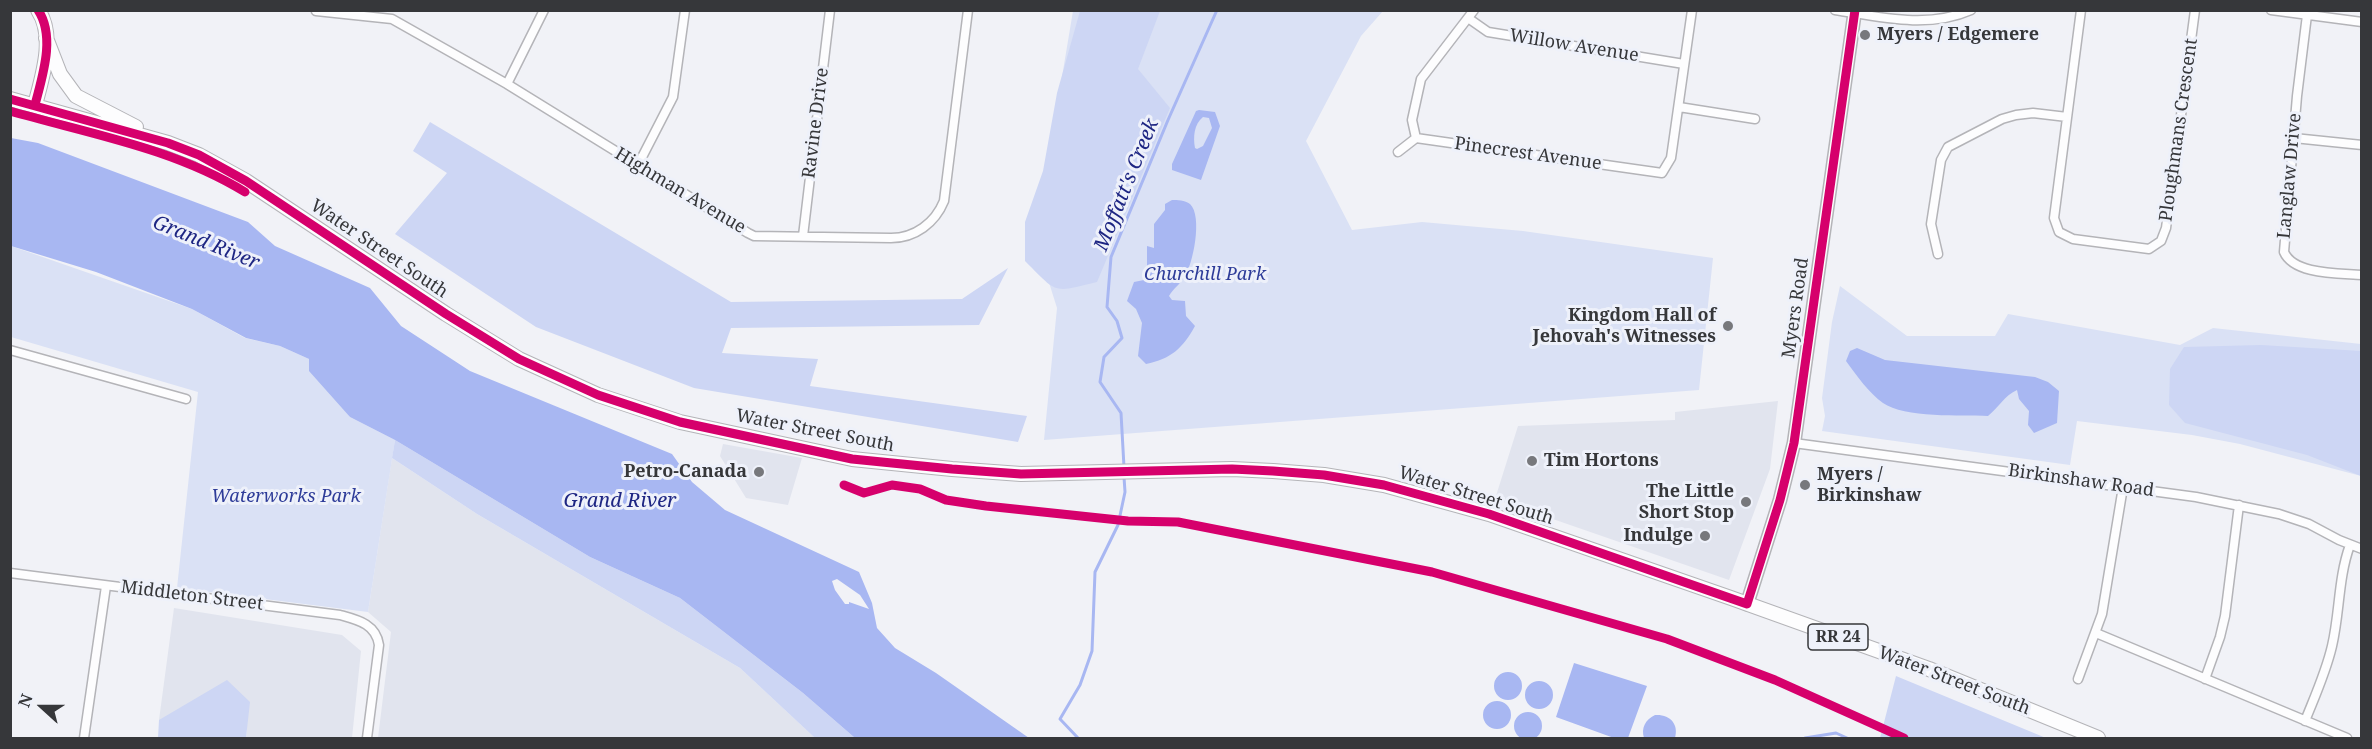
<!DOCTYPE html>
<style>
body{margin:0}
#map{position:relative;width:2372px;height:749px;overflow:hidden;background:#f1f2f7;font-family:"Noto Serif",serif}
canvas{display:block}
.frame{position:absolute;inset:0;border:12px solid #36373a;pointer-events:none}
.north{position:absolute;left:12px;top:677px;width:60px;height:60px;-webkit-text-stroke:4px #eef1fa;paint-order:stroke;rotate:291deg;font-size:16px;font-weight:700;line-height:24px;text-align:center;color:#36373a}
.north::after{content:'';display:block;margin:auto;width:21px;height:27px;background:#36373a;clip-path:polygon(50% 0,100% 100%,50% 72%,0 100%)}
</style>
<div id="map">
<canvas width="2372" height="749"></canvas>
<div class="frame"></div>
<div class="north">N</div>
</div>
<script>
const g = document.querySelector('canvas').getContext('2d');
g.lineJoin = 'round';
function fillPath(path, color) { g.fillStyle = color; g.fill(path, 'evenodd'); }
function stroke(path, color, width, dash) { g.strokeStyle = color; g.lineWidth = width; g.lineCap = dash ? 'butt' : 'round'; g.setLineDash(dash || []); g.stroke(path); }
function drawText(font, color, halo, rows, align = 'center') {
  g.font = font + ' "Noto Serif",serif'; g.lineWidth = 6; g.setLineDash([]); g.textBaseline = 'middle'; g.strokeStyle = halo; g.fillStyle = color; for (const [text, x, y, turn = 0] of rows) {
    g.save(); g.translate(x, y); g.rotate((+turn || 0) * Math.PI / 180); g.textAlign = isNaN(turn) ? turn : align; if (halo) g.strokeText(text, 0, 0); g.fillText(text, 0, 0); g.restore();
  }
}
fillPath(new Path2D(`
 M1778 401 1770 469 1729 580 1495 499 1518 426 1675 420V412Z
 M723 444 802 458 788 505 746 498 720 456Z
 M392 458 477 514 740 668 815 738H378L391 632 368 612Z
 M174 608 342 635 361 651 352 738H246L247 727 159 720Z`), '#e1e4ee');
fillPath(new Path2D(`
 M1073 11H1383L1361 36 1306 141 1352 230 1422 222 1523 231 1713 258 1699 390 1044 440 1057 308 1035 238Z
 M11 246 192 309 245 338 280 346 309 359 350 417 395 440 368 612 177 588 198 392 11 337Z
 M1840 286 1907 336H1995L2008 314 2180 345 2213 328 2361 344V476L2240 444 2192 435 2077 421 2070 465 1822 431 1825 416 1822 398 1832 322Z`), '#dae1f5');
fillPath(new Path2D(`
 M1080 11H1160L1138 69 1170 108 1097 282C1052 293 1058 294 1025 261V222L1043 171 1057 93Z
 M430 122 731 302 962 299 1008 268 979 325 731 328 722 353 818 359 810 386 1027 416 1018 442 694 388 536 327 395 234 447 173 413 151Z
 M2261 345 2361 351V476L2307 455 2185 423 2169 405 2170 369 2184 347Z
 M395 440 590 557 680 598 803 693 855 738H815L740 668 477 514 392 458Z
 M1896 676 2046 738H1880Z
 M227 680 250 702 246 738H158L159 720Z`), '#cdd6f4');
fillPath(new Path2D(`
 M1199 110 1215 112 1220 126 1201 180 1172 170V164L1196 111ZM1203 117 1209 118 1212 128 1203 146 1197 149 1195 148C1193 137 1194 124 1203 117Z
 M11 138 38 143 248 222 275 246 370 288 401 326 470 371 672 454 692 482 725 510 859 572 872 603 877 628 895 648 936 673 1029 738H855L803 693 680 598 590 557 395 440 350 417 309 371V359L280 346 246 338 192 309 96 272 11 246ZM837 579 860 595 869 609 849 602V604H845L835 590 832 581Z
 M1172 200C1177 200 1185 200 1190 204 1203 216 1193 265 1184 278 1179 285 1173 289 1169 296L1172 300 1185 301 1186 316 1195 326C1183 348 1171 359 1146 364L1138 356 1142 323 1136 309 1127 301 1134 282 1144 280 1147 276V246L1154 248V224L1165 210V204Z
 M1857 348 1885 360 2035 377 2048 382 2059 391 2057 423 2034 433 2028 425 2029 411 2019 399 2017 390C2004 396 1999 407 1988 416 1962 415 1904 418 1883 403 1869 393 1857 376 1846 361L1850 351Z
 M1574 663 1647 686 1628 738H1614L1556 717Z
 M1494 686a14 14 0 1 1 28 0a14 14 0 1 1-28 0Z
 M1525 695a14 14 0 1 1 28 0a14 14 0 1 1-28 0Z
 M1483 715a14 14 0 1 1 28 0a14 14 0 1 1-28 0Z
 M1514 726a14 14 0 1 1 28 0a14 14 0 1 1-28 0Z
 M1655 715C1670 714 1679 724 1675 738H1644C1641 728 1645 720 1655 715Z`), '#a8b7f2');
stroke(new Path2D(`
 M1124 467 1121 413 1100 382 1104 357 1122 338 1117 321 1107 307 1111 257 1168 120 1217 10
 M1078 738 1060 719 1080 685 1092 651 1095 572 1118 525 1125 492 1124 477
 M1805 738 1836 733 1847 738`), '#a8b7f2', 3);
const street = new Path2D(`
 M1835 10C1880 17 1928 29 1971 10
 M2081 10 2054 218 2059 232 2073 239 2149 249 2161 241 2166 228 2195 10
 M2271 10 2362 22
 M316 11 392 19 507 84 748 233 754 236 891 238C915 238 935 223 944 201L968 10
 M2307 15 2297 96 2284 252C2294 275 2339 273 2362 275
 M1468 18 1488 32 1684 64
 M507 84 544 10
 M1679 107 1755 119
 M1416 138 1412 120 1421 79 1474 10
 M2294 138 2362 145
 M1398 152 1416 138 1662 173 1671 158 1692 10
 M638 165 673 97 685 10
 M803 236 830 10
 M1938 254 1931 224 1941 160 1948 147 2002 119 2016 115 2033 113 2067 117
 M10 350 186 399
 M1794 443 2196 497 2279 514 2309 524 2339 540 2362 549
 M10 573 340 615C358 620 376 624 379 645L367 738
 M2096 633 2347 738
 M2078 679 2102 614 2123 487
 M2205 679 2220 637 2225 616 2239 505
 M2305 721C2315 696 2326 672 2332 646 2340 612 2338 578 2350 545
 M84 738 106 586`);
const secondary = new Path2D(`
 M1747 604 1780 500 1794 443 1855 10`);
const primary = new Path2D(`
 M46 38 60 74 76 96 136 127
 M10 99 168 143 199 155 246 181 446 314 519 359 598 395 680 422 852 459 952 469 1021 474 1232 469 1273 471 1324 475 1384 485 1489 514 1731 598 1929 669 2098 738
 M35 105C42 77 56 37 38 10`);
stroke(street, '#b4b4b8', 11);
stroke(secondary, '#b4b4b8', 15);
stroke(primary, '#b4b4b8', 16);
stroke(street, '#fdfdfe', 8);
stroke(secondary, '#fdfdfe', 12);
stroke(primary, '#fdfdfe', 14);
stroke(new Path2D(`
 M10 99 168 143 199 155 246 181 446 314 519 359 598 395 680 422 852 459 952 469 1021 474 1232 469 1273 471 1324 475 1384 485 1489 514 1747 604 1780 500 1794 443 1855 10
 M35 105C42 77 56 37 38 10
 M10 111C90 134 173 148 245 192
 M844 485 864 493 892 485 920 489 946 500 986 506 1128 521 1178 522 1432 572 1667 639 1775 680 1904 738`), '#d6006c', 9);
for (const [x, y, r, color] of [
 [1865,35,6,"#77787c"],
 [1728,326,6,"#77787c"],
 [1532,461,6,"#77787c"],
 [759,472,6,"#77787c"],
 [1805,485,6,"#77787c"],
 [1746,502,6,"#77787c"],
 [1705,536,6,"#77787c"]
]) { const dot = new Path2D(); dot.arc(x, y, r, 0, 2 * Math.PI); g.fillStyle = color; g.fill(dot); stroke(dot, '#eef1fa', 2); }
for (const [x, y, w] of [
 [1838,637,60]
]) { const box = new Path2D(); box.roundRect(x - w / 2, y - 13, w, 26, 4.5); g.fillStyle = '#eef1fa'; g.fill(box); stroke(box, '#36373a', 1.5); }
drawText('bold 16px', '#36373a', null, [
 ["RR 24",1838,637]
]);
drawText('bold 18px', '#36373a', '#eef1fa', [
 ["Myers / Edgemere",1877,35,"left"],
 ["Kingdom Hall of",1716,316],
 ["Jehovah's Witnesses",1716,337],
 ["Tim Hortons",1544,461,"left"],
 ["Petro-Canada",747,472],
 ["Myers /",1817,475,"left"],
 ["Birkinshaw",1817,496,"left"],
 ["The Little",1734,492],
 ["Short Stop",1734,513],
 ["Indulge",1693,536]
], 'right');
drawText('18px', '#36373a', '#eef1fa', [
 ["Willow Avenue",1574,46,9],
 ["Ravine Drive",816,123,-83],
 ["Ploughmans Crescent",2179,130,-82],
 ["Pinecrest Avenue",1528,154,8],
 ["Langlaw Drive",2290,176,-85],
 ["Highman Avenue",680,191,31],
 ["Water Street South",379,249,34],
 ["Myers Road",1796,308,-82],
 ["Water Street South",815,431,11],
 ["Birkinshaw Road",2081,481,8],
 ["Water Street South",1476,496,17],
 ["Middleton Street",192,596,7],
 ["Water Street South",1954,681,21]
]);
drawText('italic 18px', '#2e3c99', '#eef1fa', [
 ["Churchill Park",1205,275],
 ["Waterworks Park",286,497]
]);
drawText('italic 20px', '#1e2683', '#eef1fa', [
 ["Moffatt's Creek",1127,185,-68],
 ["Grand River",206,243,22],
 ["Grand River",620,501]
]);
</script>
